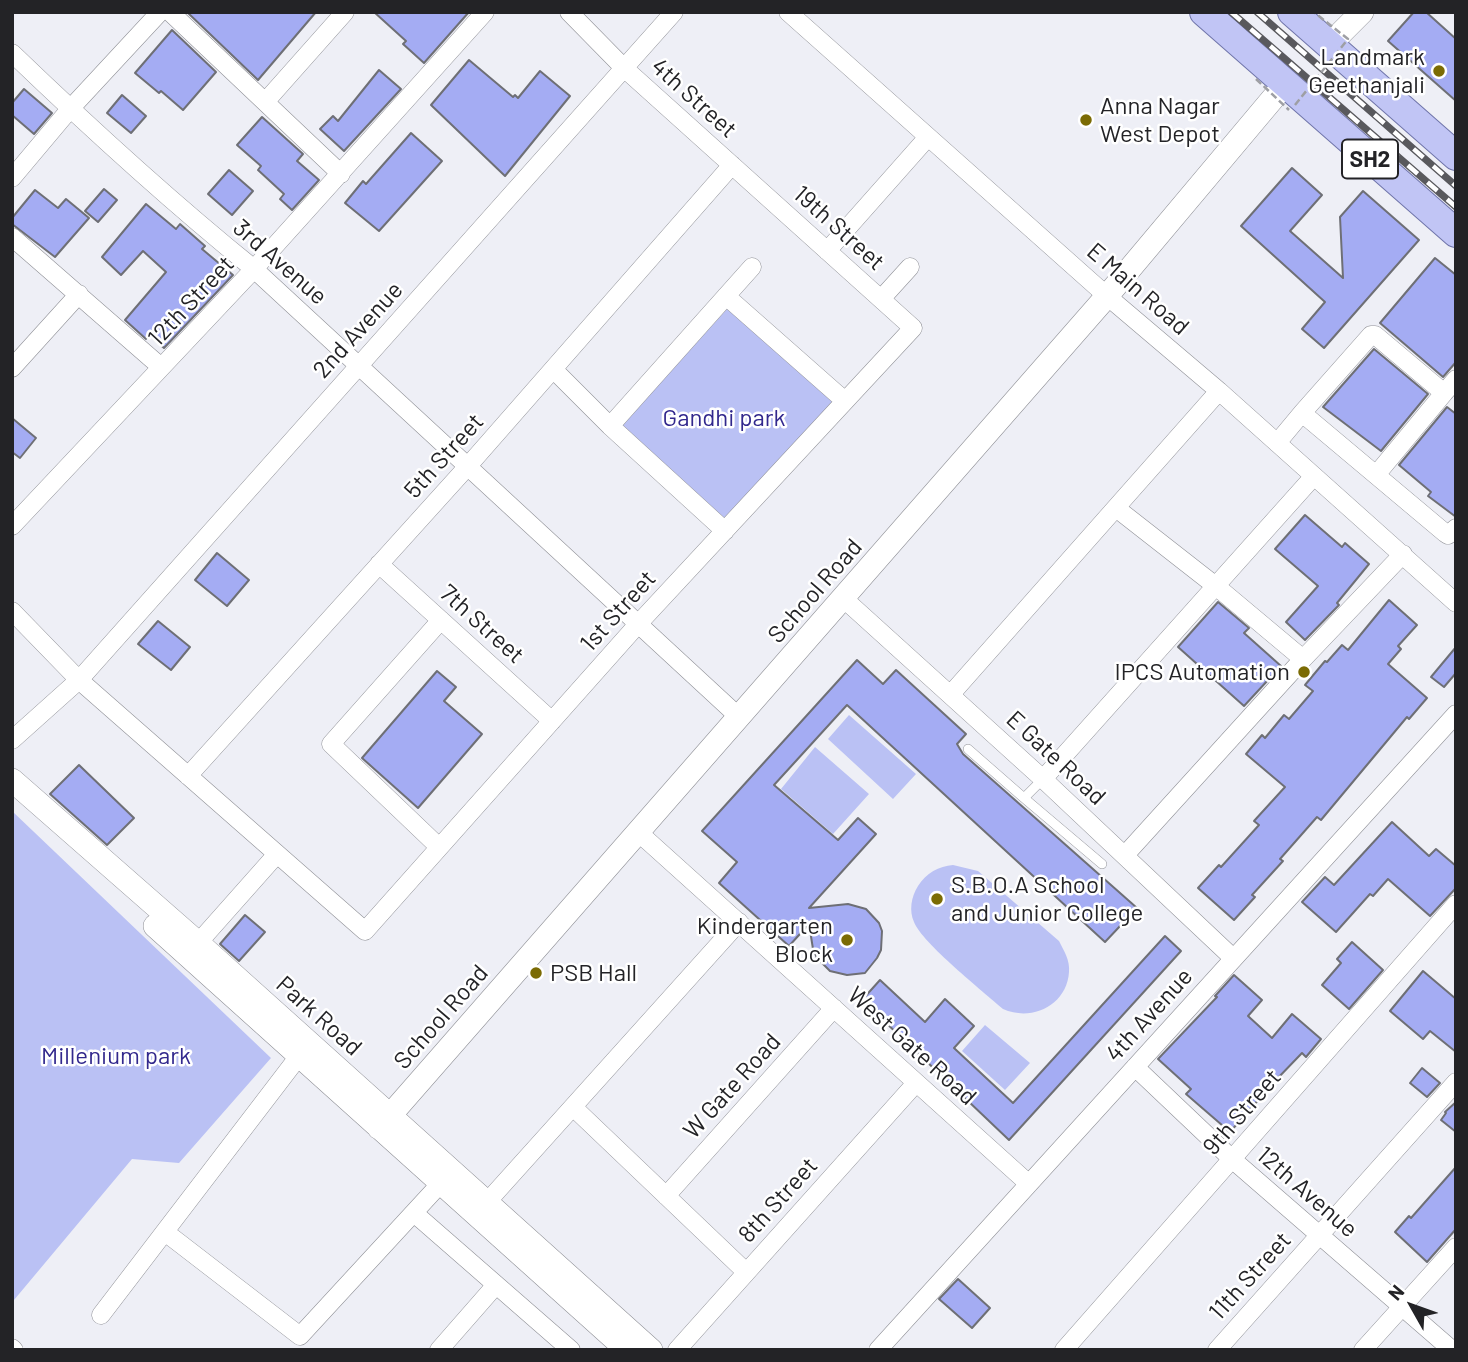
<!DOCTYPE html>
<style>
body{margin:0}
#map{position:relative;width:1468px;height:1362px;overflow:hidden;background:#eeeff6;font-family:Barlow,sans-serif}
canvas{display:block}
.frame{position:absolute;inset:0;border:14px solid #232326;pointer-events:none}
.north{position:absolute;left:1377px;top:1271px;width:70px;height:70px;-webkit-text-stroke:5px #fff;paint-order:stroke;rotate:310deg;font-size:19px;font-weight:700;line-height:28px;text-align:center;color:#232326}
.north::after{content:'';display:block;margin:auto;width:24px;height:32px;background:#232326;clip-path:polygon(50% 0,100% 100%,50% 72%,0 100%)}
</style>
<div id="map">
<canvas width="1468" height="1362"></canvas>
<div class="frame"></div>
<div class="north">N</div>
</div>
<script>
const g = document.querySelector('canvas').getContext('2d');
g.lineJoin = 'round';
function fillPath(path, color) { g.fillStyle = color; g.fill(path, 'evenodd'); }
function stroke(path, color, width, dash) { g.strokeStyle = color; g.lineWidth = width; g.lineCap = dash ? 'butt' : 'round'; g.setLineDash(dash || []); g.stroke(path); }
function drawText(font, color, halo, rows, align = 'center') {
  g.font = font + ' Barlow,sans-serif'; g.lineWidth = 5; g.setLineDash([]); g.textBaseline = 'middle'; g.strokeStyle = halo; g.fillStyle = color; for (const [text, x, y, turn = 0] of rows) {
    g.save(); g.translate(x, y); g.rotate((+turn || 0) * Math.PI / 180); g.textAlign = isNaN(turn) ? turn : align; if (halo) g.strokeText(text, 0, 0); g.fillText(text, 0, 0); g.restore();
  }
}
fillPath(new Path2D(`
 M728 308 835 404 723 522 619 428Z
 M849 715 916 774 893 799 828 739Z
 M815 747 869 794 833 834 781 789Z
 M12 811 271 1058 179 1163 132 1159 14 1300Z
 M953 865 978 871 1059 941C1064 951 1070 960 1069 972 1067 1005 1032 1022 1003 1009 984 992 922 943 914 922 909 911 911 897 918 886 926 873 939 866 953 865Z
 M985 1025 1030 1063 1005 1090 962 1051Z`), '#bac1f4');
const building = new Path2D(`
 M187 12H316L258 80Z
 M374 12H469L424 63 403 44 406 41Z
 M1414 12H1426L1456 39V101L1388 41Z
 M172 30 216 72 183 110 161 91 159 93 135 73Z
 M469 60 513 97 515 95 518 98 540 71 570 96 505 176 431 105Z
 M379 70 401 89 344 151 320 129 333 116 338 121Z
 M24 89 52 113 34 134 12 115V103Z
 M122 95 146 116 131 133 107 113Z
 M262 117 303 154 297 161 319 180 292 210 280 199 284 194 258 170 261 166 237 145Z
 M411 133 442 161 379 231 345 203 363 181 366 184Z
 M1292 168 1322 195 1290 231 1343 278 1340 217 1363 191 1419 240 1324 348 1302 329 1325 302 1241 226Z
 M229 170 253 191 232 215 208 194Z
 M104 189 117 200 98 222 85 211Z
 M35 190 58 208 66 199 89 218 55 257 12 224V218Z
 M146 204 176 229 180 224 205 246 202 249 233 275 164 348 149 335 146 339 125 320 166 272 143 251 121 275 102 257Z
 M1435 258 1456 275V362L1443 377 1380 323Z
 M1374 349 1428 394 1381 451 1323 407Z
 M1447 407 1456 414V517L1428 496 1431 492 1399 465Z
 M12 418 36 438 20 458 12 452Z
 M1305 515 1342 547 1345 543 1369 564 1337 603 1339 605 1305 640 1286 622 1318 586 1275 549Z
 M217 553 249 580 227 606 195 580Z
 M1389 600 1417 625 1398 646 1401 649 1388 664 1427 698 1409 719 1407 717 1321 820 1317 817 1280 859 1283 861 1252 895 1255 897 1234 920 1198 888 1219 865 1221 867 1259 825 1254 821 1285 787 1246 754 1262 735 1265 738 1284 715 1289 719 1313 691 1305 685 1325 661 1327 662 1342 645 1348 650Z
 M1218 602 1249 628 1244 633 1281 666 1244 706 1178 647Z
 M158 621 190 647 171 670 138 644Z
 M1456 647V673L1444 687 1431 677Z
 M857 660 883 684 896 670 966 734 957 744 963 754 1137 908 1105 942 847 705 774 785 838 840 858 818 876 834 809 908 848 904 866 909 879 923 882 931 881 950 877 958 865 973 847 975 830 971 817 958 813 949 809 924 789 946 719 883 737 862 702 831Z
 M437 671 456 687 444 701 482 734 418 808 362 758Z
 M79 765 134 818 107 845 50 794Z
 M1392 822 1429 856 1436 849 1456 866V888L1430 916 1388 879 1373 896 1370 894 1336 932 1302 902 1325 877 1334 885Z
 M245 915 265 932 239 961 220 944Z
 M1165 936 1181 951 1009 1140 862 1000 880 980 925 1022 945 999 974 1026 954 1048 1013 1103Z
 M1352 942 1383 970 1349 1009 1322 985 1341 963 1337 959Z
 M1423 971 1456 999V1052L1430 1031 1423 1039 1390 1011Z
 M1234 975 1262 1000 1248 1016 1272 1038 1292 1014 1321 1039 1306 1057 1302 1053 1275 1081 1230 1132 1186 1094 1191 1089 1158 1059 1217 997 1215 996Z
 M1422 1068 1440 1083 1427 1097 1410 1083Z
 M1456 1102V1132L1441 1120 1446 1113 1445 1112Z
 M1456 1167V1229L1427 1262 1395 1232 1409 1216 1411 1218Z
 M958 1279 990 1308 972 1328 939 1299Z`);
fillPath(building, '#a4acf3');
stroke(building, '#6e6f75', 2);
const service = new Path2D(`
 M968 749 1024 798 1043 779
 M1024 798 1102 864`);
const minor = new Path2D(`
 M170 12 341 174
 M788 12 1107 296 1219 391 1456 603
 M12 53C90 128 170 201 254 269L739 717
 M266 101 345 12
 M12 178 70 109 160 12
 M12 237 161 367
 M827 251 928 137
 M726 296 845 401
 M881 299 910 267
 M12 368 79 294
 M553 369 610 426 725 531
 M1302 413 1371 335H1375L1444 393 1456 379
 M610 426 752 267
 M1277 443 1302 413 1445 533 1448 535 1456 528
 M1376 475 1444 393
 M1116 508 1217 587 1303 659
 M12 526 254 269 485 12
 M379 564 552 721
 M843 598 1043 779 1233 958
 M12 611 79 680 365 931 639 623 913 328 624 68 569 12
 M951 694 1219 391
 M12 740 79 680 674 12
 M188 776 468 466 732 165
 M1043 779 1314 476
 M638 832 1029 1184
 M439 847 331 744 441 620
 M1125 855 1303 659 1403 554
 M198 943 277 854
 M1135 1067 1233 1160 1452 1350
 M573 1107 746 1272
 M666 1196 834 1008
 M479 1211 739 922
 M414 1213 571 1350
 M165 1232 300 1336 441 1183
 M101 1315 299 1056
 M12 1348 14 1350
 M439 1350 495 1286
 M677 1350 916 1083
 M878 1350 1456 714
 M1064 1350 1456 904
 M1217 1350 1456 1082
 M1363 1350 1456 1247`);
const tertiary = new Path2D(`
 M1330 44 1362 12
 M12 780 198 943 651 1350
 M155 926 627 1350
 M379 1128 1107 296 1285 84`);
const primary = new Path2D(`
 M1204 12 1456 233
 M1292 12 1456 156`);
stroke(service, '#8f9096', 10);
stroke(minor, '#8f9096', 19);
stroke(tertiary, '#8f9096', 24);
stroke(primary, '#6f74a9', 30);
stroke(service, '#fff', 9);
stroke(minor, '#fff', 18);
stroke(tertiary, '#fff', 23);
stroke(primary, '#c1c5f5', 28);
const rail = new Path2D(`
 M1231 12 1456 207
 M1257 12 1456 186`);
stroke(rail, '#59595d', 7);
stroke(rail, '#fff', 4.5, [13]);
stroke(new Path2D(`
 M1256 79 1289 110
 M1295 105 1348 39 1315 13`), '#9e9fa4', 2.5, [7, 3.5]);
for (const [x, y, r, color] of [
 [1439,71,7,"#7b6b04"],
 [1086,120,7,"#7b6b04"],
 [1304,672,7,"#7b6b04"],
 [937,899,7,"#7b6b04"],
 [847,940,7,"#7b6b04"],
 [536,973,7,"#7b6b04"]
]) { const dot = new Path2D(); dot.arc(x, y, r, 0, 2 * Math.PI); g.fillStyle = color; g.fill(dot); stroke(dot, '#fff', 2.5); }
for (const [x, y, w] of [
 [1370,159,56]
]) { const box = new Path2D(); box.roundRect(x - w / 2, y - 19.5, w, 39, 5); g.fillStyle = '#fff'; g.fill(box); stroke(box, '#232326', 2); }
drawText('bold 23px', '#232326', null, [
 ["SH2",1370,159]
]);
drawText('24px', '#232326', '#fff', [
 ["Landmark",1425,57],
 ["Geethanjali",1425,85],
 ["Anna Nagar",1100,106,"left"],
 ["West Depot",1100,134,"left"],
 ["IPCS Automation",1290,672],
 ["S.B.O.A School",951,885,"left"],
 ["and Junior College",951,913,"left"],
 ["Kindergarten",833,926],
 ["Block",833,954],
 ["PSB Hall",550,973,"left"]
], 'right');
drawText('24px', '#232326', '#fff', [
 ["4th Street",694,98,42],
 ["19th Street",839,228,42],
 ["3rd Avenue",280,262,41],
 ["E Main Road",1138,289,41],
 ["12th Street",191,301,-47],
 ["2nd Avenue",358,330,-48],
 ["5th Street",444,456,-48],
 ["School Road",815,591,-49],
 ["1st Street",618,611,-48],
 ["7th Street",482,624,42],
 ["E Gate Road",1056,758,43],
 ["4th Avenue",1149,1015,-48],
 ["Park Road",319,1016,42],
 ["School Road",441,1017,-49],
 ["West Gate Road",912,1046,42],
 ["W Gate Road",732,1086,-48],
 ["9th Street",1242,1112,-49],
 ["12th Avenue",1307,1192,41],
 ["8th Street",778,1200,-48],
 ["11th Street",1250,1276,-48]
]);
drawText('24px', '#32288d', '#fff', [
 ["Gandhi park",724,418],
 ["Millenium park",116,1056]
]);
</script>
